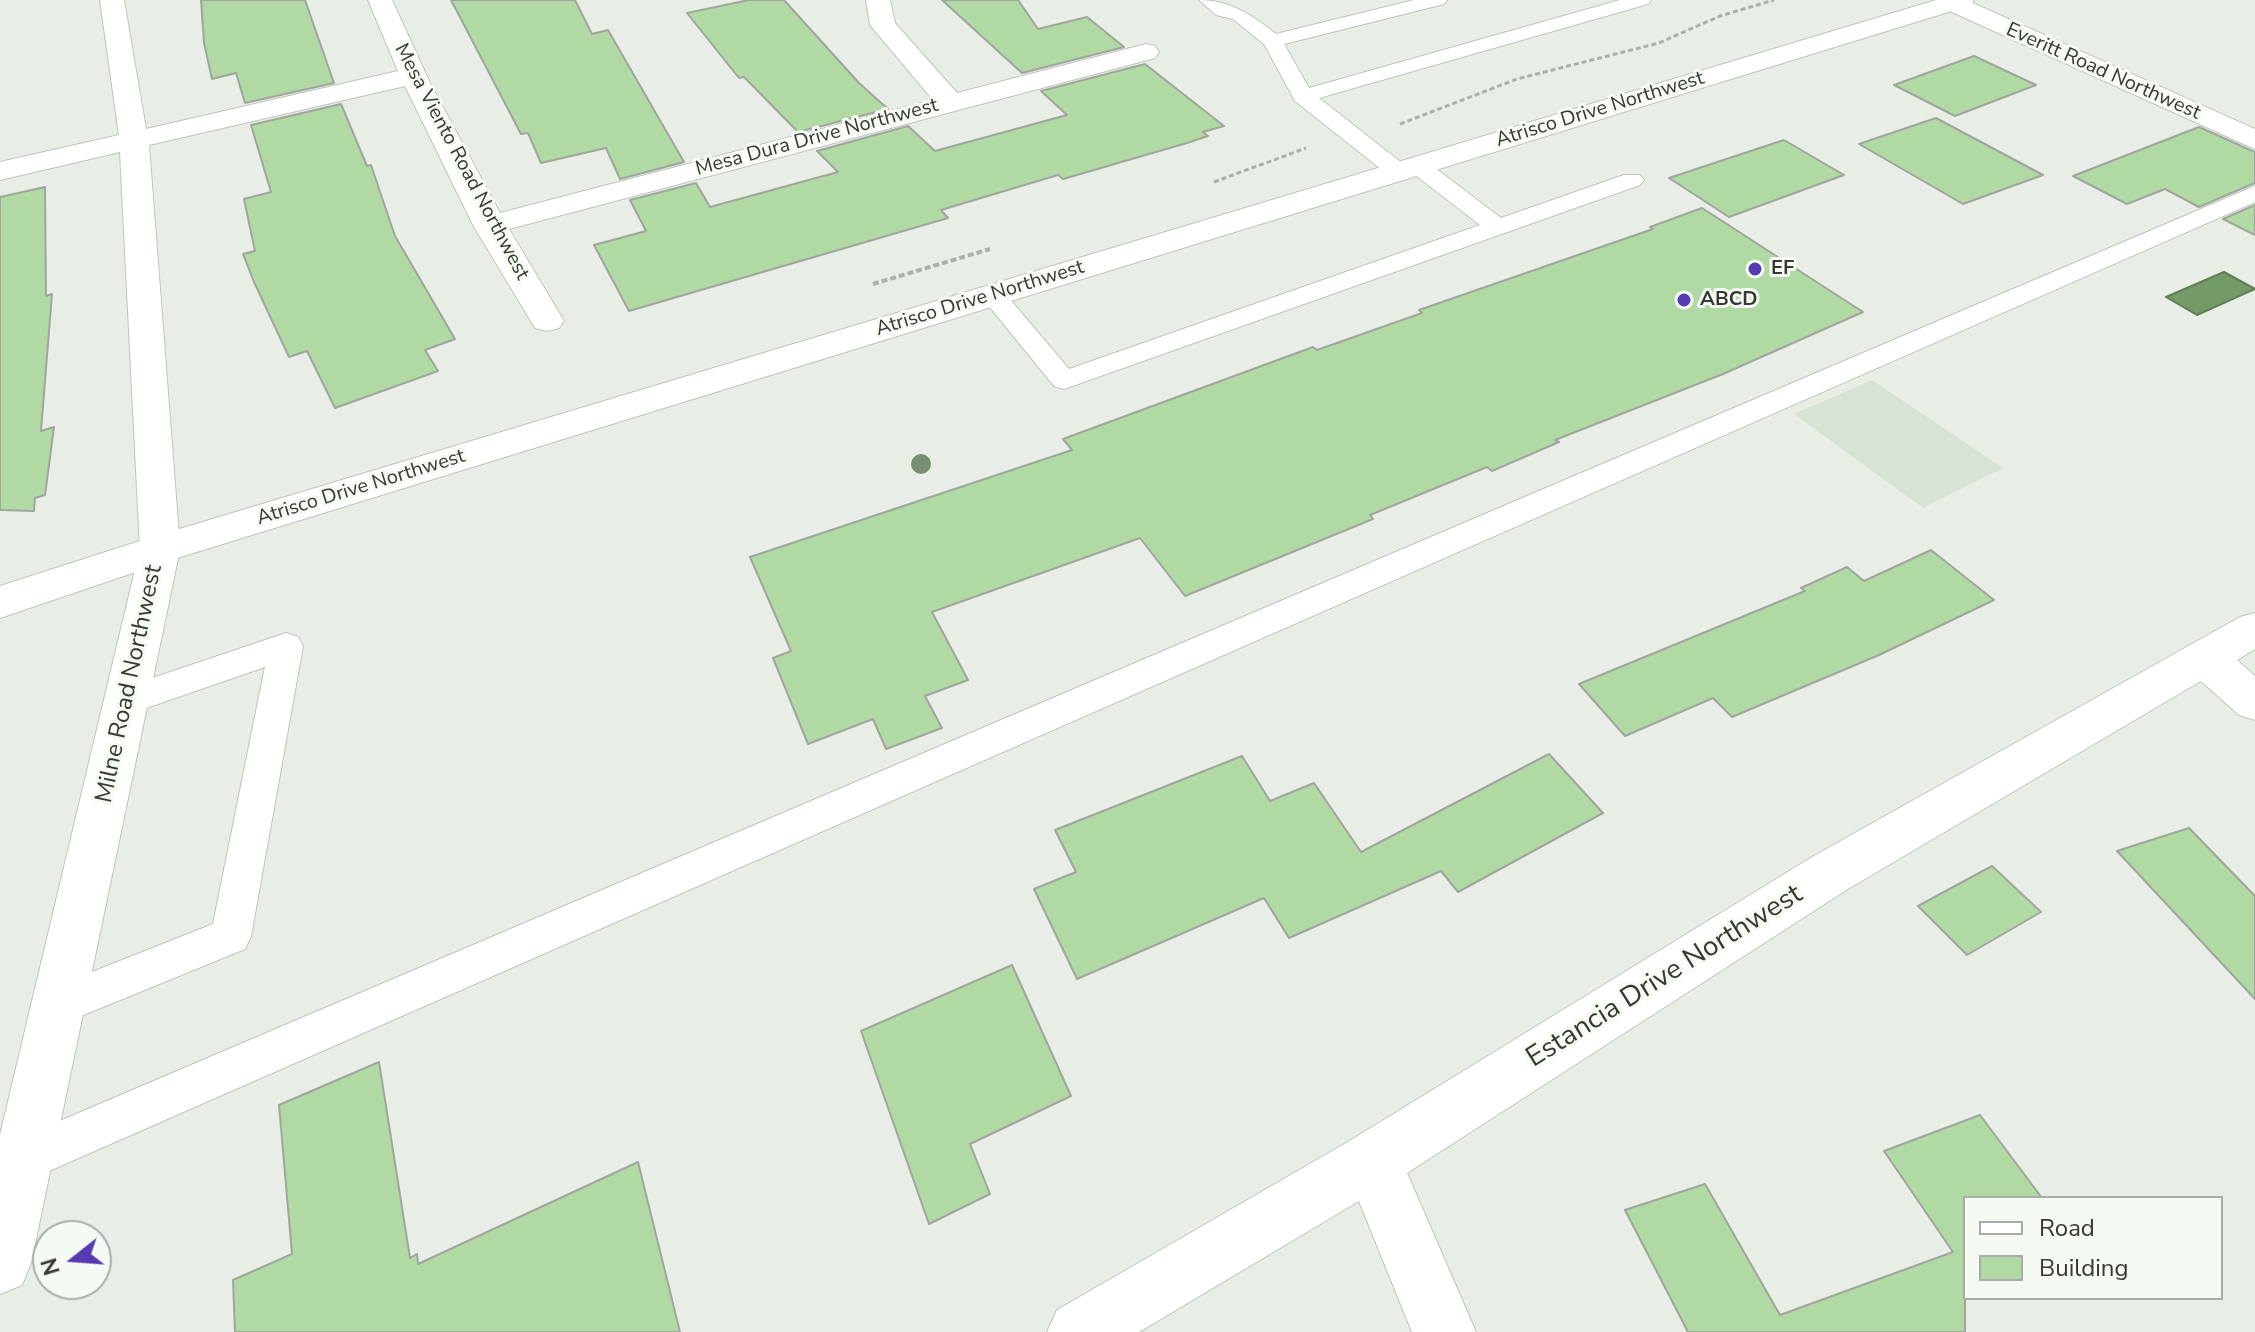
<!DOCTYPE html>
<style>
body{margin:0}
#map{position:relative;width:2255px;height:1332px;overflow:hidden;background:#e8eee6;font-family:"Nunito Sans",sans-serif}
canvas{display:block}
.legend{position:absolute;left:1963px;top:1196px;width:260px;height:104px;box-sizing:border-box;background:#f5fbf3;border:2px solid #a8ada7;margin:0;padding:10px 14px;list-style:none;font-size:24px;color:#353834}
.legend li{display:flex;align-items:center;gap:16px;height:40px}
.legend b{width:40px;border:2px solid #a8ada7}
.north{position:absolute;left:32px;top:1220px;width:80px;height:80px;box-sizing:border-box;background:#f5fbf3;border:2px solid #a8ada7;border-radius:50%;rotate:253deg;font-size:22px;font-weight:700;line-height:32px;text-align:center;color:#353834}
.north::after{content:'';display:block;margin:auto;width:28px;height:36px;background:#583ab2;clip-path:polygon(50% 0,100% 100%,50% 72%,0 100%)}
</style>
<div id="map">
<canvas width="2255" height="1332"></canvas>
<ul class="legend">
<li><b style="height:10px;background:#fff"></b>Road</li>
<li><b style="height:22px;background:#b0d9a4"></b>Building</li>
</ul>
<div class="north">N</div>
</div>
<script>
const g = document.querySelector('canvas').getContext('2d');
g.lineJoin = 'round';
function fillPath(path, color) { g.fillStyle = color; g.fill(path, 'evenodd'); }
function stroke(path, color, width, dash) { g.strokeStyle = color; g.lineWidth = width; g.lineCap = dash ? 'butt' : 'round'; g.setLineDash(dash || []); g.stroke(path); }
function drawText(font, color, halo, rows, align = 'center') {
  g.font = font + ' "Nunito Sans",sans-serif'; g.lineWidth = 6; g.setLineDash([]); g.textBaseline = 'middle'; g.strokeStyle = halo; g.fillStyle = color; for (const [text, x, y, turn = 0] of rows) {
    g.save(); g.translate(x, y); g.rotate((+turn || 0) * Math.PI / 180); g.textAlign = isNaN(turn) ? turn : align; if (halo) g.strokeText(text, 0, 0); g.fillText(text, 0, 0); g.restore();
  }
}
fillPath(new Path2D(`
 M1872 380 2003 468 1923 508 1794 414Z`), '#d8e3d5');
const water = new Path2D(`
 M2224 272 2255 289 2197 315 2166 297Z`);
fillPath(water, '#739a67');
stroke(water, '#607d58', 2);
const building = new Path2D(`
 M201 0H305L334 83 245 103 236 73 212 79 204 43Z
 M451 0H575L592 34 608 30 684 162 620 179 606 148 541 163 528 133 521 134Z
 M749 0H784L859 83 888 109 798 132 744 77 739 78 687 13Z
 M942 0H1018L1038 29 1087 17 1124 47 1022 73Z
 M1974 56 2036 85 1955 116 1894 85Z
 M1145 64 1224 126 1203 132 1208 136 1187 143 1063 179 1058 175 941 210 948 218 629 311 594 245 646 231 630 200 696 183 710 207 838 172 817 151 908 126 935 151 1067 115 1041 91Z
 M341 104 367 166 371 165 395 236 455 339 425 350 438 371 335 408 307 351 289 357 254 282 243 254 255 251 244 199 271 192 251 125Z
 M1936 118 2043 175 1963 204 1859 144Z
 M2199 127 2255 152V183L2199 207 2165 189 2127 204 2073 176Z
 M1784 140 1844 175 1729 217 1669 178Z
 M45 187 46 296 52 294 41 431 54 427 45 495 35 498 34 511 0 510V197Z
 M2255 205V235L2223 219Z
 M1702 208 1863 312 1723 374 1555 440 1559 442 1492 471 1487 467 1370 515 1373 519 1185 596 1140 538 932 612 968 680 925 696 942 728 886 749 873 719 808 744 773 658 791 651 750 557 1072 450 1063 439 1313 347 1317 350 1422 313 1419 310 1653 229 1650 227Z
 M1931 550 1994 600 1879 655 1732 717 1713 698 1625 736 1579 684 1805 591 1801 588 1847 567 1864 581Z
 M1549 754 1603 813 1458 892 1441 871 1289 938 1264 898 1077 979 1034 889 1076 872 1055 830 1242 756 1270 801 1314 783 1361 852Z
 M2189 828 2255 896V999L2117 851Z
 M1992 866 2041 912 1967 955 1918 906Z
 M1012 965 1071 1096 970 1144 990 1194 929 1224 861 1031Z
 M379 1062 410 1258 417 1254 418 1264 638 1162 680 1332H235L233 1280 292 1254 279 1105Z
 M1980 1115 2042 1198H1965V1332H1688L1625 1210 1705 1184 1780 1315 1953 1252 1884 1151Z`);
fillPath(building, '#b0d9a4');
stroke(building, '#a0a69e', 2);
const service = new Path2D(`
 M1199 0C1230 0 1252 15 1276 34L1414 0H1447L1444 4 1284 44 1309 88 1620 0H1651L1648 4 1319 98 1407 167 1411 172 1399 179 1391 177 1295 101 1264 44 1233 19 1216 15Z
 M1418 159 1426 161 1501 218 1624 175H1640L1644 180 1640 185 1064 389 1054 386 980 295 993 287 1002 290 1069 369 1480 225 1410 171 1407 166 1410 161Z
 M2255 186V202L40 1175 24 1181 8 1175 2 1159 8 1143Z
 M286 633 298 637 303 646 251 936 245 949 59 1025 44 1019 38 1005 44 991 213 924 265 667 126 715 114 711 109 701 114 691Z`);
const minor = new Path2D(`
 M100 0H124L146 129 398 71 368 0H392L430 83 500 213 933 100 870 25 866 0H890L895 23 957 93 1146 44 1155 46 1159 52 1155 58 509 229 564 321 559 328 547 331 535 328 473 225 405 86 149 145 180 549 31 1263 22 1285 0 1294V1135L140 549 120 152 0 180V162L119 135Z
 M1942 0H1966L2255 129V149L1943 8Z
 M2255 613V649L2237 660 2255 676V720L2239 715 2201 681 1848 889 1407 1173 1476 1332H1412L1359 1201 1139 1332H1047L1057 1310 1351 1140 1812 857 2240 617Z`);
const tertiary = new Path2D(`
 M1936 0H1974L1971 5 174 559 0 618V586L146 539Z`);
stroke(service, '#bfc5bd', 2);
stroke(minor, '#bfc5bd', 2);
stroke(tertiary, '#bfc5bd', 2);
stroke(new Path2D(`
 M1400 124 1517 79 1659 43 1720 16 1774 0
 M1214 182 1306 148`), '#abb0aa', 3, [5, 3]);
stroke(new Path2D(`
 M873 284 990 249`), '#abb0aa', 4, [6, 3]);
fillPath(service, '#fff');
fillPath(minor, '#fff');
fillPath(tertiary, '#fff');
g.fillStyle = '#789070';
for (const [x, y] of [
 [921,464]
]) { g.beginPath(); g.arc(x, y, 10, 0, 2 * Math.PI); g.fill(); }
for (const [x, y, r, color] of [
 [1755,269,8,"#583ab2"],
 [1684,300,8,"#583ab2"]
]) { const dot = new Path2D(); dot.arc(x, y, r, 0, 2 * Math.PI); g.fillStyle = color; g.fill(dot); stroke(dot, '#f5fbf3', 3); }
drawText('20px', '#353834', '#f5fbf3', [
 ["Everitt Road Northwest",2103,72,24],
 ["Atrisco Drive Northwest",1600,110,-17],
 ["Mesa Dura Drive Northwest",817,138,-15],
 ["Mesa Viento Road Northwest",461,162,62],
 ["Atrisco Drive Northwest",980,299,-17],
 ["Atrisco Drive Northwest",361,488,-17]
]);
drawText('bold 20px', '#353834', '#f5fbf3', [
 ["EF",1771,269],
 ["ABCD",1700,300]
], 'left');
drawText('24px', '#353834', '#f5fbf3', [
 ["Milne Road Northwest",130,684,-78]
]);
drawText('28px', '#353834', '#f5fbf3', [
 ["Estancia Drive Northwest",1665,977,-32]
]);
</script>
